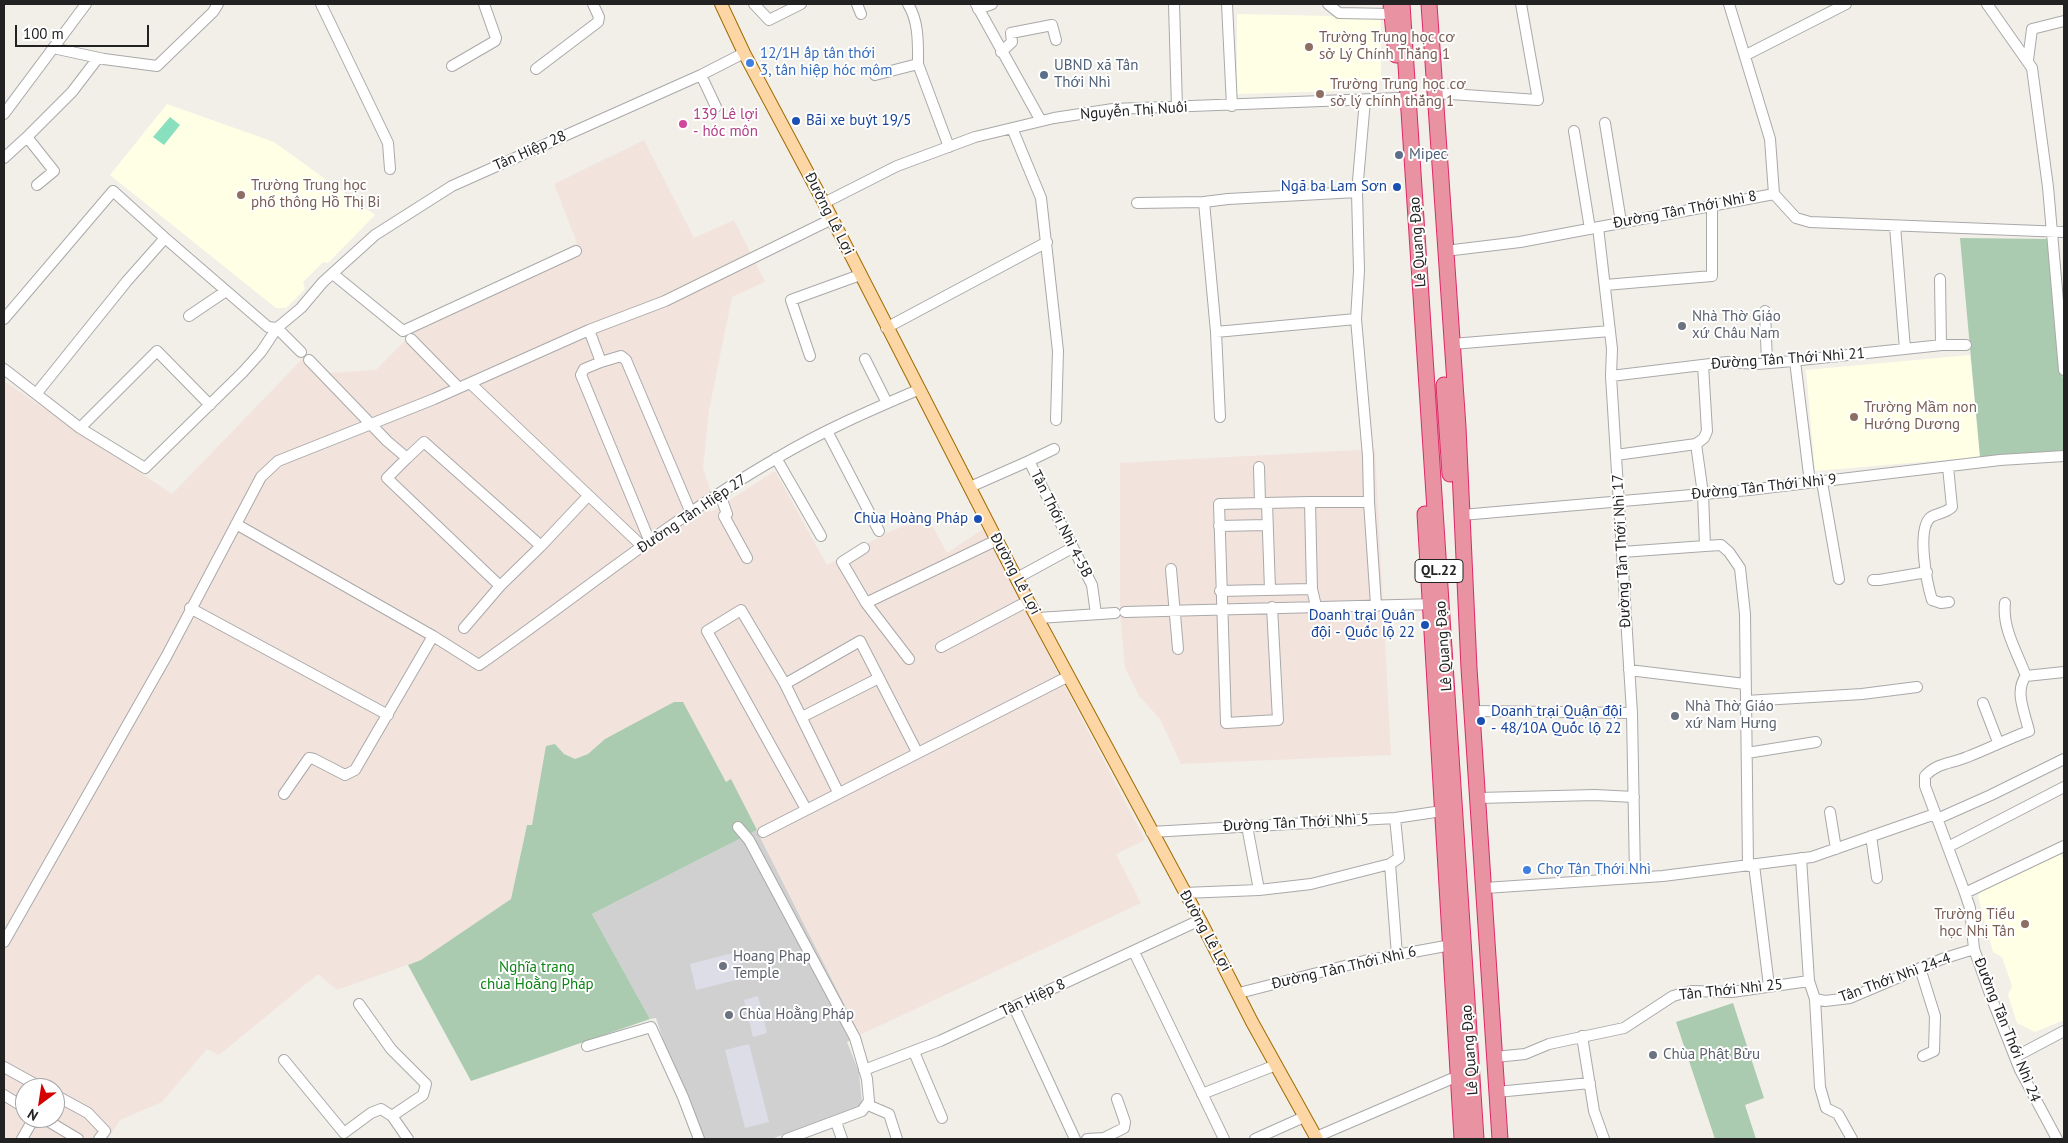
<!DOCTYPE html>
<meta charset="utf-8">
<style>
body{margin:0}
#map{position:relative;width:2068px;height:1143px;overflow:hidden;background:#f2efe9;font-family:"PT Sans",sans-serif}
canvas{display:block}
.frame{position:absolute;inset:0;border:5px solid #222;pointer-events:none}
.north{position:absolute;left:15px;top:1078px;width:50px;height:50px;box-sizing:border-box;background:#fff;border:1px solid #a7a7a7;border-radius:50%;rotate:211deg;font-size:14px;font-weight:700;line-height:20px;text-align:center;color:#222}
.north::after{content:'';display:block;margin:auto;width:18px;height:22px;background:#d40000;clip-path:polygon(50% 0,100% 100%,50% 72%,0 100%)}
.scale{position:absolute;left:15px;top:25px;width:134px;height:22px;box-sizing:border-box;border:2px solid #222;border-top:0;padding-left:6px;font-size:15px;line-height:18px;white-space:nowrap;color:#222;-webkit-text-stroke:4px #fff;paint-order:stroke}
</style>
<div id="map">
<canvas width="2068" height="1143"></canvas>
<div class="frame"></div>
<div class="north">N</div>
<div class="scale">100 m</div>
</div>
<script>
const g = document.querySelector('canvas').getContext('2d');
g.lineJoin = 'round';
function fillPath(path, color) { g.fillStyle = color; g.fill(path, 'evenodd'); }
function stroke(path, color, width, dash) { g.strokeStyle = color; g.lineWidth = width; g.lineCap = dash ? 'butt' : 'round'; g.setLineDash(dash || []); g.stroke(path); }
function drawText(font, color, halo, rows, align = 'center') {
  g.font = font + ' "PT Sans",sans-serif'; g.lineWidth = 4; g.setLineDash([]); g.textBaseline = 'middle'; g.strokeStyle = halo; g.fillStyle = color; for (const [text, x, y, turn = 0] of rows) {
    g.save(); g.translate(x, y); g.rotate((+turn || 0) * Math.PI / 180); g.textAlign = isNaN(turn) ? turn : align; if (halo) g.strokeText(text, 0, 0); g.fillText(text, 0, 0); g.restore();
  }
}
fillPath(new Path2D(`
 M1237 14 1381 17V78L1371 90 1237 94Z
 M167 104 274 142 375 215 328 263 323 262 303 282 305 289 286 308H276L110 175Z
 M1970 355 1980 457 1815 471 1806 370Z
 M2060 853 2064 861V1020L2035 1032 2017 1023 2008 995 2012 986 2002 957 1993 952 1978 896 1980 892Z`), '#ffffe5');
fillPath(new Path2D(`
 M757 830 860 1035 847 1042 859 1072 862 1104 852 1111 771 1139H702L669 1058 656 1018 650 1019 592 914Z`), '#d0d0d0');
fillPath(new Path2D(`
 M644 140 694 238 734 220 765 282 732 297 709 410 703 468 712 494 706 504 711 512 775 471 827 565 893 530 928 518 947 553 983 529 1145 840 1116 854 1141 903 860 1035 731 780 726 782 683 703 605 739 588 754 575 759 564 754 555 744 532 826 527 825 511 899 421 960 337 990 318 974 219 1055 207 1049 162 1102 120 1120 108 1139H4V381L172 494 308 353 328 373 376 370 414 331 577 243 554 184ZM25 1088H55V1118H25Z
 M1375 449 1391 755 1181 764 1160 719 1139 696 1125 668 1120 612V463Z`), '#f3e3dd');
fillPath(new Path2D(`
 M1960 238 2048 239 2064 389V452L1980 457Z
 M674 702H683L726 782 731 779 757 830 592 914 650 1019 471 1081 408 965 421 960 511 899 527 825H532L546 746 555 744 564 754 575 759 588 754 605 739Z
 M1733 1003 1764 1098 1745 1105 1756 1139H1715L1676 1022Z`), '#aacbaf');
fillPath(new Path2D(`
 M170 117 180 125 164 145 153 137Z`), '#88e0be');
fillPath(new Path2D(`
 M737 952 744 978 696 990 690 964Z
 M758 996 767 1033 753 1037 744 1000Z
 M749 1044 769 1122 745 1128 725 1050Z`), '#dddde8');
const minor = new Path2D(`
 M321 4 388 143 390 169
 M754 4 769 20 801 4
 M857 4 861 14
 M908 4C919 22 918 43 918 64
 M976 4 1041 121
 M1174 4 1177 108
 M1227 4 1232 106
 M1328 4 1339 13 1392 14
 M1729 4 1770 139 1774 194
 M1987 4 2032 68 2048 187 2064 370
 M978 9 992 4
 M53 48 104 59 157 66 213 12 218 4
 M1001 52 1012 42 1011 33 1052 25 1056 40
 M1746 55 1846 4
 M2028 60 2032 29 2064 21
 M452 66 495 41 496 38 484 4
 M536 69 598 22 599 17 593 4
 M701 75 716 107
 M875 75 918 64 949 147
 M1436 93 1538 100 1521 4
 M4 114 86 4
 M1605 123 1621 222
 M1012 128 1041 198 1058 351 1056 420
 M1574 131 1590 229
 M4 158 27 137
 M37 185 54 171 27 137 72 92 98 58
 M824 203 897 166 975 137 1054 118 1113 109 1400 98
 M1137 203 1204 202
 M1895 226 1905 349
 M1598 227 1612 349 1611 376 1632 713 1635 876
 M1445 251 1520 242 1774 194 1796 218 1810 222 2064 232
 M333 274 403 331 576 251
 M1940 279 1941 345
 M1605 285 1712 276V205
 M1765 311 1767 363
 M189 316 226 291
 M4 319 113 191 165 238
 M1356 319 1216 332 1204 202 1228 199 1357 192
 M886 328 1047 242
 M589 330 601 362 584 369 581 375 650 542
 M1216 332 1220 417
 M411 339 459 388
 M1452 344 1610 331
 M810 356 791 300 860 275
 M865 359 887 403
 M309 360 387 441 407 458 424 442 541 546 588 496
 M1795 361 1810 483
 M601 362 621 356 626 360 691 513
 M4 369 80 428 145 468 243 372 261 352 277 328 301 352
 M1611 376 1727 362 1757 364 1782 362 1942 345H1966
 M470 383 643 547
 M36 394 127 281 165 238 268 327 277 328 301 308 323 282 375 235 452 186 701 75 744 53
 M80 428 157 351 210 405
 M827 431 879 531
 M1696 444 1703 494 1705 546 1721 545 1729 552 1740 568 1745 614 1748 866
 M1696 444 1704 438 1707 431 1703 365
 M1054 449 1029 461 1092 585 1096 614
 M1616 455 1696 444
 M407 458 387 478 500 586
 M776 458 821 536
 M1259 467 1260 503
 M1948 467 1952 507C1946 513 1938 513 1931 517 1916 528 1927 584 1932 600L1941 603 1949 602
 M1822 482 1839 579
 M970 487 1029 461
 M720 494 727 514 724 516 747 558
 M1310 502H1369L1368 456 1356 319 1359 271 1357 192 1365 100
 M1369 502 1376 605
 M1267 503 1270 590
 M1462 515 1749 490 2000 460 2064 456
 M236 524 433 636 479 665C578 596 672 518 777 458 822 431 871 410 920 389
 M1219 526 1267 525
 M864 548 842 562 866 603 997 540
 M1622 552 1705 546
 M1171 569 1178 649
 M1017 578 1072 548
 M1873 580H1879L1927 572
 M1220 591 1312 589 1316 606
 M866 603 909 659
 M2005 603C2002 628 2017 652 2026 676
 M1272 607 1278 720 1226 723 1219 504 1310 502 1312 589
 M190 608 388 715
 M1125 612 1437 604
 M1038 618 1115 613
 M464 628 500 586 541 546
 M941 647 1028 601
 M1629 670 1745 684
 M785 684 838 792
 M1746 701 1862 694 1917 687
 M1983 703 1998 742
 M1473 711 1632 713
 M802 717 879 678
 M1747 753 1816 742
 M284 794 309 758 314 759 345 775 355 770 433 636
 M1479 798 1595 795 1634 797
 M806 809 707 631 741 610 785 684 860 641 917 752
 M1830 812 1836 849
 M1937 819 1991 795 2064 759
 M1247 826 1259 890
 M738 827 749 840 855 1038 867 1079 869 1101 862 1111 787 1139
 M763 832 1069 676
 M1151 832 1395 818 1442 811
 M1871 836 1877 878
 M1948 847 2064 787
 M1801 858 1809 981
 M1390 864 1399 858 1395 818
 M1754 865 1769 986
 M1485 888 1663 876 1812 857 1935 814
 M1184 893 1259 890 1311 884 1390 864 1397 955
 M1965 893 2064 846
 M4 942 166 657 261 477 278 461 434 399 589 330 665 301 832 219
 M1134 952 1224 1139
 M1920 968 1935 1016 1934 1051 1923 1056
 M1239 993 1364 961 1451 945
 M1815 999 1825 1001 1850 998 1942 959 1974 949
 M359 1004 391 1049 426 1084 423 1095 392 1116
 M1014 1007 1075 1139
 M1582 1036 1594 1111 1604 1139
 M587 1046 651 1027 683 1097 699 1139
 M914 1052 942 1118
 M1495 1057 1525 1054 1549 1044 1624 1028 1673 996 1691 991 1732 992 1809 981 1815 999 1820 1087 1826 1108 1838 1114 1852 1139
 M2015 1057 2064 1031
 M284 1060 344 1133 371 1113 381 1109 392 1116 408 1139
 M4 1067 42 1088
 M864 1070 940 1041 1200 920
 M1497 1092 1590 1083
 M1202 1094 1276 1065
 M4 1095 25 1108
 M55 1095 88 1113 105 1131 99 1139
 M868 1105 889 1114 897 1139
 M43 1118 78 1139
 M836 1122 842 1139
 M1316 1137 1458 1076
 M22 1139 34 1118
 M1087 1139 1104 1138 1124 1128 1125 1122 1117 1099
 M1255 1139 1304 1117
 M2057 1139 2020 1070 1990 994 1974 949 1970 908 1965 893 1925 786V776C1938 762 1951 764 1967 757 1988 749 2007 739 2029 731 2025 713 2014 691 2026 676L2064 672`);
const major = new Path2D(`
 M721 4 744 53 824 203 1028 601 1200 920 1252 1022 1317 1139`);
const highway = new Path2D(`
 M1391 4 1396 55
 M1402 4 1476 1139
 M1429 4 1458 427 1469 668 1500 1139
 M1444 385 1450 474
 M1425 514 1462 1139`);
stroke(minor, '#a9a9a9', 12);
stroke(major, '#a06b00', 14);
stroke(highway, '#dc2a67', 17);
stroke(minor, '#fff', 10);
stroke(major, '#fcd6a4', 12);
stroke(highway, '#e892a2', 15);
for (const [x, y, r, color] of [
 [1309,47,5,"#8d6e63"],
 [750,63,5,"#3f7fe0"],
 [1044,75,5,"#5c6f8a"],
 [1320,94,5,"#8d6e63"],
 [796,121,5,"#1a4fb4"],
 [683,124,5,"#d1479c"],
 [1399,155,5,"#5c6f8a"],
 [1397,187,5,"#1a4fb4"],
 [241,195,5,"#8d6e63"],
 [1682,326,5,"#6b7280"],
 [1854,417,5,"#8d6e63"],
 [978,519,5,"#1a4fb4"],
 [1425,625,5,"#1a4fb4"],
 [1675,716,5,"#6b7280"],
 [1481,721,5,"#1a4fb4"],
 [1527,870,5,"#3f7fe0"],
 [2025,924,5,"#8d6e63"],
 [723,966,5,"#6b7280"],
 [729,1015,5,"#6b7280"],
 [1653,1055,5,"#6b7280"]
]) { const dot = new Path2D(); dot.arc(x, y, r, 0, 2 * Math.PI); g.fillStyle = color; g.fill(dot); stroke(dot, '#fff', 2); }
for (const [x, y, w] of [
 [1439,571,48]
]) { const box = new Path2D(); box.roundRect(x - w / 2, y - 11.5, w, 23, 4); g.fillStyle = '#fff'; g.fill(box); stroke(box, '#222', 1); }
drawText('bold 14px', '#222', null, [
 ["QL.22",1439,571]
]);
drawText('15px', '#785e54', '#fff', [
 ["Trường Trung học cơ",1319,38],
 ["sở Lý Chính Thắng 1",1319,55],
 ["Trường Trung học cơ",1330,85],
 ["sở lý chính thắng 1",1330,102],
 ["Trường Trung học",251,186],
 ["phổ thông Hồ Thị Bi",251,203],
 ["Trường Mầm non",1864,408],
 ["Hướng Dương",1864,425],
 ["Trường Tiểu",2015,915,"right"],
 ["học Nhị Tân",2015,932,"right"]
], 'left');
drawText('15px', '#366cbe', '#fff', [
 ["12/1H ấp tân thới",760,54],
 ["3, tân hiệp hóc môm",760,71],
 ["Chợ Tân Thới Nhì",1537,870]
], 'left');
drawText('15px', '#4e5e75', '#fff', [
 ["UBND xã Tân",1054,66],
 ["Thới Nhì",1054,83],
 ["Mipec",1409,155]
], 'left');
drawText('15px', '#222', '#fff', [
 ["Nguyễn Thị Nuôi",1134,111,-4],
 ["Tân Hiệp 28",530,151,-24],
 ["Đường Tân Thới Nhì 8",1685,210,-11],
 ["Đường Lê Lợi",829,214,63],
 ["Lê Quang Đạo",1418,242,-94],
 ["Đường Tân Thới Nhì 21",1788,359,-4],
 ["Đường Tân Thới Nhì 9",1764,487,-6],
 ["Đường Tân Hiệp 27",692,514,-34],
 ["Tân Thới Nhì 4-5B",1061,524,63],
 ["Đường Tân Thới Nhì 17",1622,551,-93],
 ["Đường Lê Lợi",1015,574,62],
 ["Lê Quang Đạo",1444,646,-94],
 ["Đường Tân Thới Nhì 5",1296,823,-3],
 ["Đường Lê Lợi",1205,931,61],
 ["Đường Tản Thới Nhì 6",1344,968,-13],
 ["Tân Thới Nhì 24-4",1895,978,-20],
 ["Tân Thới Nhì 25",1731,990,-6],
 ["Tân Hiệp 8",1033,998,-25],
 ["Đường Tân Thới Nhì 24",2007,1030,68],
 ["Lê Quang Đạo",1470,1050,-94]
]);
drawText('15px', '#b23c85', '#fff', [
 ["139 Lê lợi",693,115],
 ["- hóc môn",693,132]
], 'left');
drawText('15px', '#164399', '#fff', [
 ["Bãi xe buýt 19/5",806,121,"left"],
 ["Ngã ba Lam Sơn",1387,187],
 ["Chùa Hoàng Pháp",968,519],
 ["Doanh trại Quân",1415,616],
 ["đội - Quốc lộ 22",1415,633],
 ["Doanh trại Quận đội",1491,712,"left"],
 ["- 48/10A Quốc lộ 22",1491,729,"left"]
], 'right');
drawText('15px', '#5b616d', '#fff', [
 ["Nhà Thờ Giáo",1692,317],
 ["xứ Châu Nam",1692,334],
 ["Nhà Thờ Giáo",1685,707],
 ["xứ Nam Hưng",1685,724],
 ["Hoang Phap",733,957],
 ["Temple",733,974],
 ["Chùa Hoằng Pháp",739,1015],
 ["Chùa Phật Bửu",1663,1055]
], 'left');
drawText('15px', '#0c8416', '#fff', [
 ["Nghĩa trang",537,968],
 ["chùa Hoằng Pháp",537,985]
]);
</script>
